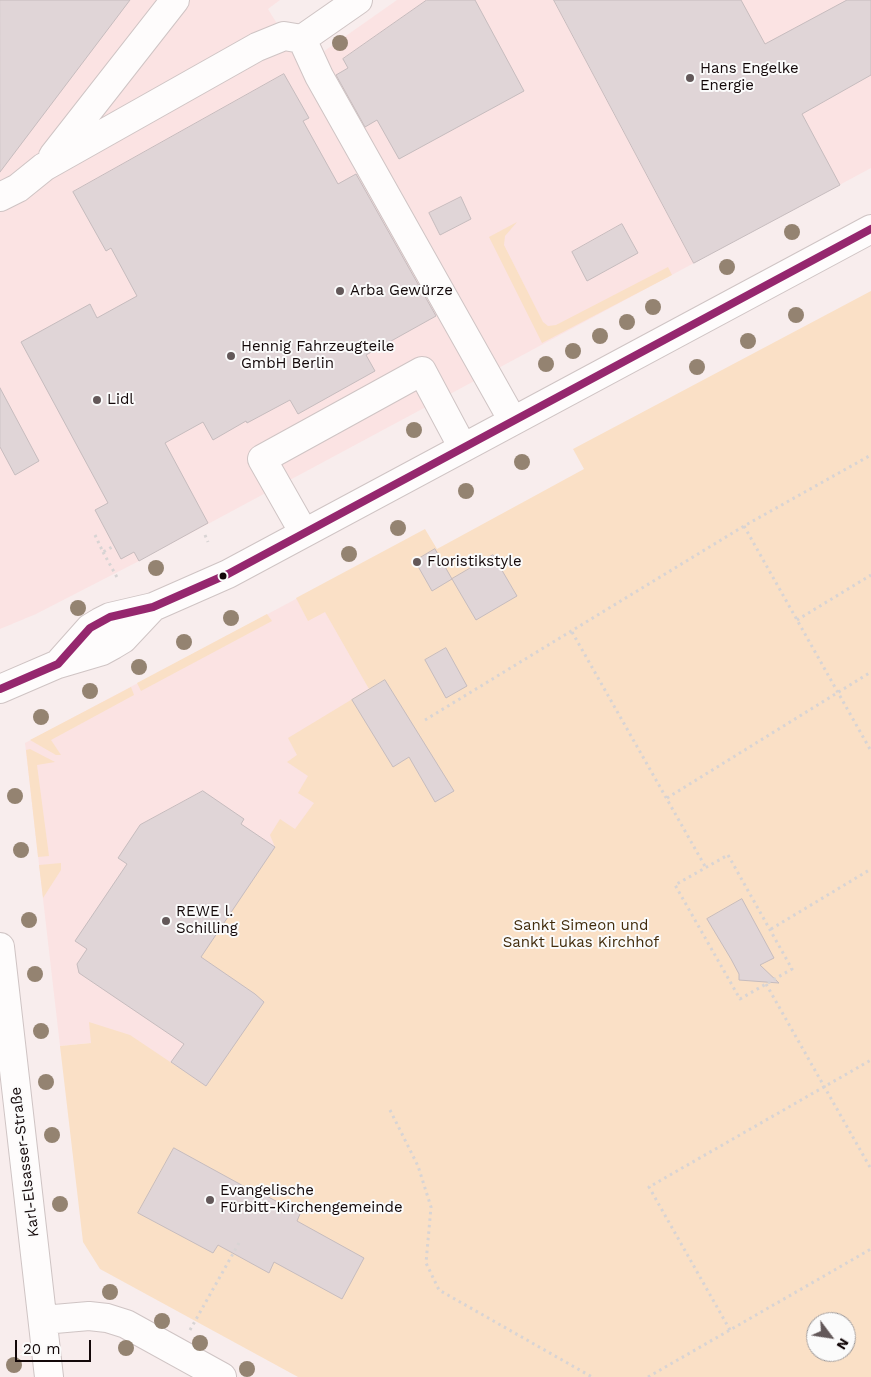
<!DOCTYPE html>
<meta charset="utf-8">
<style>
body{margin:0}
#map{position:relative;width:871px;height:1377px;overflow:hidden;background:#f8eded;font-family:"Work Sans",sans-serif}
canvas{display:block}
.north{position:absolute;left:806px;top:1312px;width:50px;height:50px;box-sizing:border-box;background:#fbfbfb;border:1px solid #9e9a9a;border-radius:50%;rotate:121deg;font-size:14px;font-weight:700;line-height:20px;text-align:center;color:#130809}
.north::after{content:'';display:block;margin:auto;width:18px;height:22px;background:#635859;clip-path:polygon(50% 0,100% 100%,50% 72%,0 100%)}
.scale{position:absolute;left:15px;top:1340px;width:76px;height:22px;box-sizing:border-box;border:2px solid #130809;border-top:0;padding-left:6px;font-size:15px;line-height:18px;white-space:nowrap;color:#130809;-webkit-text-stroke:4px #fbfbfb;paint-order:stroke}
</style>
<div id="map">
<canvas width="871" height="1377"></canvas>
<div class="north">N</div>
<div class="scale">20 m</div>
</div>
<script>
const g = document.querySelector('canvas').getContext('2d');
g.lineJoin = 'round';
function fillPath(path, color) { g.fillStyle = color; g.fill(path, 'evenodd'); }
function stroke(path, color, width, dash) { g.strokeStyle = color; g.lineWidth = width; g.lineCap = dash ? 'butt' : 'round'; g.setLineDash(dash || []); g.stroke(path); }
function drawText(font, color, halo, rows, align = 'center') {
  g.font = font + ' "Work Sans",sans-serif'; g.lineWidth = 4; g.setLineDash([]); g.textBaseline = 'middle'; g.strokeStyle = halo; g.fillStyle = color; for (const [text, x, y, turn = 0] of rows) {
    g.save(); g.translate(x, y); g.rotate((+turn || 0) * Math.PI / 180); g.textAlign = isNaN(turn) ? turn : align; if (halo) g.strokeText(text, 0, 0); g.fillText(text, 0, 0); g.restore();
  }
}
fillPath(new Path2D(`
 M0 0H280L268 9 303 66 397 0H871V168L139 561 36 614 0 629Z
 M326 583 385 679 327 793 302 1022 270 1143 91 1043 60 1046 25 743Z`), '#fbe3e3');
fillPath(new Path2D(`
 M517 222 505 236 504 245 543 322 548 326 556 325 668 267 672 275 542 343 489 237Z
 M871 291V1377H298L100 1269 83 1242 60 1046 91 1043 89 1022 130 1035 206 1086 263 1002 255 994 201 957 275 847 270 835 280 819 295 829 314 803 298 793 308 776 287 762 297 755 288 738 369 689 325 612 308 621 296 598 425 529 437 549 584 469 573 449ZM816 1322H846V1352H816Z
 M267 614 272 621 141 691 137 683Z
 M131 687 134 695 51 740 61 755H56L30 740Z
 M30 749 55 762 37 765 49 856 38 857 26 750Z
 M61 863V870L43 898 39 865Z`), '#fae0c6');
const building = new Path2D(`
 M0 0H130L0 172Z
 M427 0H475L524 91 399 159 377 120 365 127 336 75 348 68 343 59Z
 M554 0H741L765 44 847 0H871V75L802 114 840 185 694 263Z
 M284 74 309 118 303 121 338 184 356 174 436 316 366 355 375 371 298 414 290 400 247 423 246 421 213 440 203 422 165 443 208 523 139 561 134 552 121 559 95 510 108 503 21 342 90 304 97 318 137 296 111 248 106 251 73 192Z
 M461 197 471 219 440 235 429 213Z
 M622 224 638 253 587 281 572 252Z
 M0 388 39 461 15 475 0 447Z
 M435 549 452 579 432 591 415 561Z
 M493 555 517 596 476 620 452 579Z
 M446 648 467 686 446 698 425 660Z
 M385 680 454 791 435 802 409 757 393 767 352 700Z
 M203 791 244 819 241 824 275 847 201 957 255 994 264 1002 206 1086 171 1062 184 1044 79 973 77 964 87 949 75 941 127 864 118 858 140 825Z
 M742 899 774 958 760 965 779 983 739 980V974L731 959 707 919Z
 M174 1148 247 1188 248 1186 300 1214 297 1221 364 1258 342 1299 274 1262 269 1273 218 1245 213 1253 138 1213Z`);
fillPath(building, '#e0d5d7');
stroke(building, '#c6bcbe', 1);
const minor = new Path2D(`
 M302 39 319 76 513 421
 M302 39 358 0
 M53 156 175 0
 M0 197 18 188 44 167 257 47 284 36 302 39
 M304 533 262 459 422 371 463 448
 M58 664 90 628 100 622 110 617 153 607 228 574 871 229
 M0 689 58 664 102 651 113 645 123 639 153 607
 M0 947 49 1377
 M43 1320 89 1316 107 1318 126 1324 222 1377`);
stroke(minor, '#cfc4c4', 30);
stroke(new Path2D(`
 M744 526 871 751
 M95 535 103 552 114 546
 M205 535 208 542
 M103 552 118 579
 M797 620 871 575
 M572 632 706 868
 M425 720 744 526 871 455
 M667 798 871 672
 M728 855 792 969 740 999 675 885Z
 M771 929 871 869
 M766 984 871 1169
 M390 1110 418 1166 431 1207 426 1263 439 1290 592 1377
 M190 1330 239 1243
 M730 1330 649 1187 871 1060
 M648 1377 871 1249`), '#d8d4d4', 3, [2.5, 4]);
stroke(minor, '#fefcfc', 28);
stroke(new Path2D(`
 M0 689 58 664 90 628 110 617 153 607 228 574 871 229`), '#95276e', 8);
g.fillStyle = '#948371';
for (const [x, y] of [
 [340,43],
 [792,232],
 [727,267],
 [653,307],
 [796,315],
 [627,322],
 [600,336],
 [748,341],
 [573,351],
 [546,364],
 [697,367],
 [414,430],
 [522,462],
 [466,491],
 [398,528],
 [349,554],
 [156,568],
 [78,608],
 [231,618],
 [184,642],
 [139,667],
 [90,691],
 [41,717],
 [15,796],
 [21,850],
 [29,920],
 [35,974],
 [41,1031],
 [46,1082],
 [52,1135],
 [60,1204],
 [110,1292],
 [162,1321],
 [200,1343],
 [126,1348],
 [14,1365],
 [247,1369]
]) { g.beginPath(); g.arc(x, y, 8, 0, 2 * Math.PI); g.fill(); }
for (const [x, y, r, color] of [
 [690,78,5,"#635859"],
 [340,291,5,"#635859"],
 [231,356,5,"#635859"],
 [97,400,5,"#635859"],
 [417,562,5,"#635859"],
 [223,576,4.5,"#130809"],
 [166,921,5,"#635859"],
 [210,1200,5,"#635859"]
]) { const dot = new Path2D(); dot.arc(x, y, r, 0, 2 * Math.PI); g.fillStyle = color; g.fill(dot); stroke(dot, '#fbfbfb', 2); }
drawText('15px', '#130809', '#fbfbfb', [
 ["Hans Engelke",700,69],
 ["Energie",700,86],
 ["Arba Gewürze",350,291],
 ["Hennig Fahrzeugteile",241,347],
 ["GmbH Berlin",241,364],
 ["Lidl",107,400],
 ["Floristikstyle",427,562],
 ["REWE l.",176,912],
 ["Schilling",176,929],
 ["Evangelische",220,1191],
 ["Fürbitt-Kirchengemeinde",220,1208]
], 'left');
drawText('15px', '#422c0c', '#fbfbfb', [
 ["Sankt Simeon und",581,926],
 ["Sankt Lukas Kirchhof",581,943]
]);
drawText('15px', '#130809', '#fbfbfb', [
 ["Karl-Elsasser-Straße",25,1162,-97]
]);
</script>
